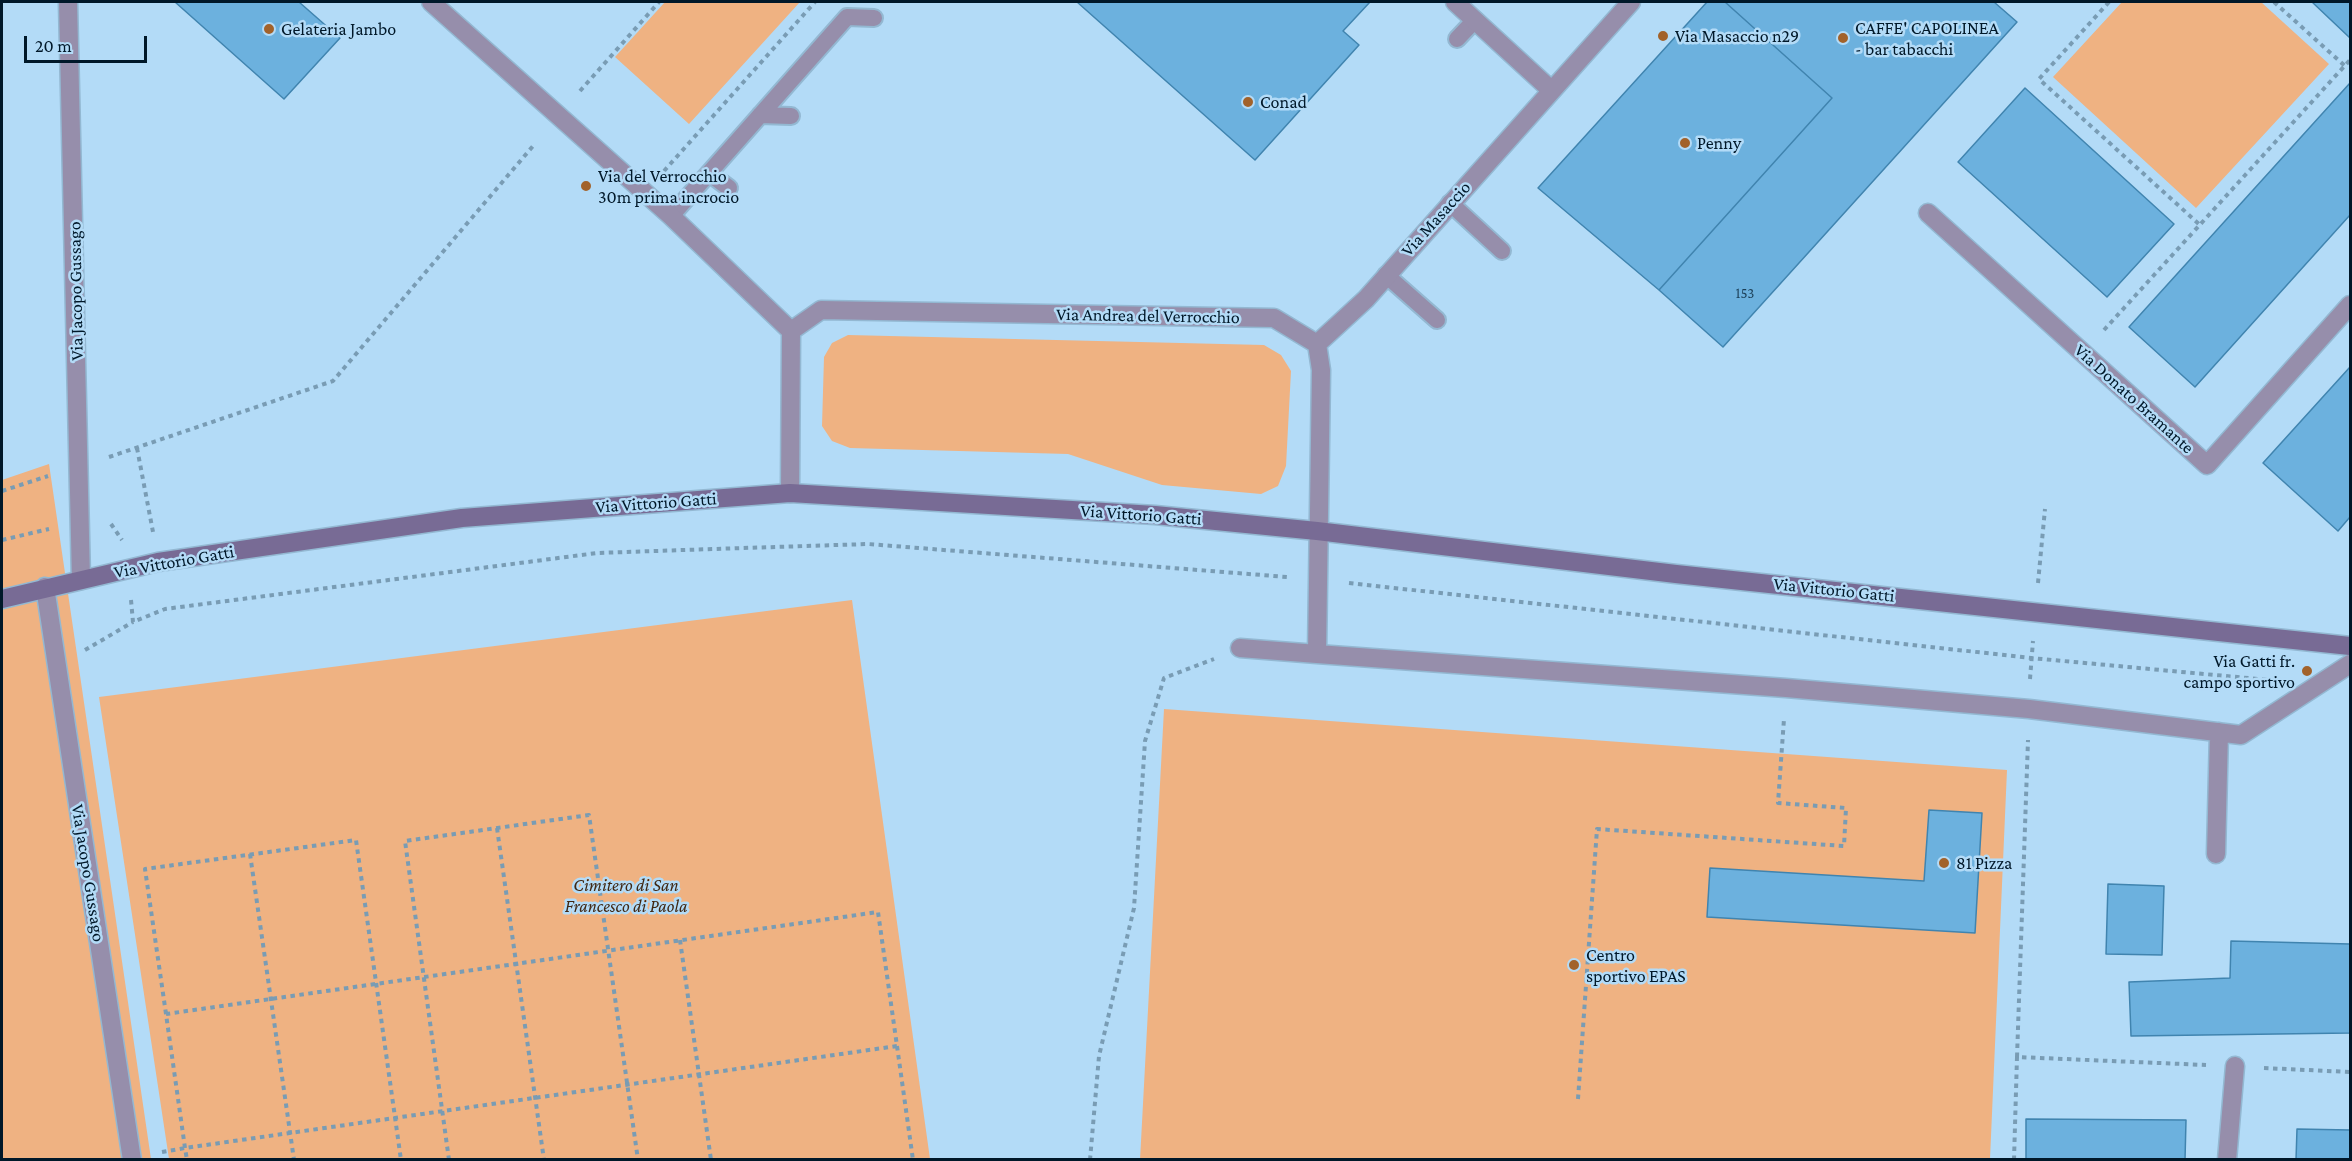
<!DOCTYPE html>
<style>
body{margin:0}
#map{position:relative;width:2352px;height:1161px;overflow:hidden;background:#b3dbf7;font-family:"Crimson Pro",serif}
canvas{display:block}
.frame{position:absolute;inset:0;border:3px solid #001829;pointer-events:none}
.scale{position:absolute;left:24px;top:36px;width:123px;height:27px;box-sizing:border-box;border:3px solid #001829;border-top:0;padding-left:8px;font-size:18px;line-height:21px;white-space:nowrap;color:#001829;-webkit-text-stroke:4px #b3dbf7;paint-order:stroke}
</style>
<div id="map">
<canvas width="2352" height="1161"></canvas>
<div class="frame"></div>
<div class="scale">20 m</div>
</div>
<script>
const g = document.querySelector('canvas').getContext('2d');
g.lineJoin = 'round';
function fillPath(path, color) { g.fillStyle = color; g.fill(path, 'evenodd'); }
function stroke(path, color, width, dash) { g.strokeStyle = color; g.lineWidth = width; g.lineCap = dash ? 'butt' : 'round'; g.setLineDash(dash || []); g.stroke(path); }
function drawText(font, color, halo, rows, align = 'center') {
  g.font = font + ' "Crimson Pro",serif'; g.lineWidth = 5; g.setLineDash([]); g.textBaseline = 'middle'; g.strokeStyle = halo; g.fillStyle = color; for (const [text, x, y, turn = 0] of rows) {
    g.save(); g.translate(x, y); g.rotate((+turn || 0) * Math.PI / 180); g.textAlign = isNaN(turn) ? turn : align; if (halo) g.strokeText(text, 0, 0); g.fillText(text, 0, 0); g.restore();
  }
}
fillPath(new Path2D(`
 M665 2H800L689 124 615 57Z
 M2122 2H2261L2329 64 2196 208 2053 77Z
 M848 335 1264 345 1281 355 1291 371 1286 466 1278 486 1261 494 1162 485 1068 454 850 448 832 441 822 426 824 357 832 343Z
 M49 464 151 1159H2V480Z
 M852 600 930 1159H169L99 697Z
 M1164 709 2007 770 1990 1159 1140 1160Z`), '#efb282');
const building = new Path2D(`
 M175 2H299L340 38 284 99Z
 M1077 2H1370L1343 31 1359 45 1255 160Z
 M1707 2H1725L1832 98 1659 290 1538 188Z
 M1725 2H1994L2017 22 1723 347 1659 290 1832 98Z
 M2312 2H2350V38Z
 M2350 83V215L2195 387 2129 327Z
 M2025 88 2174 224 2107 297 1958 162Z
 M2350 367V517L2338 531 2263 463Z
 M1929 810 1982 813 1975 933 1707 917 1710 868 1924 881Z
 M2108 884 2164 886 2162 955 2106 954Z
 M2231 941 2350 944V1033L2131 1036 2129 982 2230 978Z
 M2026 1119 2186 1120 2185 1160H2026Z
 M2297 1129 2350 1130V1160H2296Z`);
fillPath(building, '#6cb1de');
stroke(building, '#4084af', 1.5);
const lane = new Path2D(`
 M1457 39 1475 20
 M760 115 791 116
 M709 173 729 188
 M1450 203 1502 251
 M671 216 847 17 874 18
 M1386 275 1437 320`);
const street = new Path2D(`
 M68 2 81 580
 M431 2 671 216 791 331 790 493
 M1455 2 1551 90
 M1928 213 2207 465 2350 305
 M791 331 821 310 1274 318 1317 344
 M1317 344 1321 370 1317 654 1786 688 2029 709 2241 735 2350 664
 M1317 344 1366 299 1631 2
 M45 587 132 1160
 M1240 648 1317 654
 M2216 854 2219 732
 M2227 1160 2235 1066`);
const secondary = new Path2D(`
 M2 599 158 562 462 518 790 493 1155 515 1317 531 1676 574 2350 646`);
stroke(lane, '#93b8d2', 20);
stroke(street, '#93b8d2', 21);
stroke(secondary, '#93b8d2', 21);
stroke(new Path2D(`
 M2109 2 2039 79 2200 225
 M2274 2 2345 66
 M580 91 659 2
 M664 171 815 2
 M2104 330 2350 60
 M137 448 153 532
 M109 457 333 381 533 146
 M2 491 48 476
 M111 524 122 540
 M2 540 49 529
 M1349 583 2031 658 2269 680
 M2038 583 2045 509
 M131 600 133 622 165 609 597 553 713 549 868 544 1287 577
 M85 650 133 622
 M2030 679 2033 641
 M497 828 544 1160
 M250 854 294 1160
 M680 940 711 1160
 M166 1014 145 869 356 840 401 1160
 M897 1046 913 1160
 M2017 1057 2028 740
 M2264 1068 2350 1072
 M1578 1099 1597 829 1844 846 1846 808 1778 803 1784 719
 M162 1152 185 1148 897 1046 878 912 166 1014 185 1148 187 1160
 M449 1160 405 841 589 815 638 1160
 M1090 1160 1099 1056 1134 908 1145 741 1164 678 1214 659
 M2014 1160 2017 1057 2206 1065`), '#799cb4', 4, [4.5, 4.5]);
stroke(lane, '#968eab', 16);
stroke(street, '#968eab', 18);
stroke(secondary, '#786b95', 18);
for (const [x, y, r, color] of [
 [269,29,6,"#a2622a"],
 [1663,36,6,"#a2622a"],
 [1843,38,6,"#a2622a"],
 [1248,102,6,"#a2622a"],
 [1685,143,6,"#a2622a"],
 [586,186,6,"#a2622a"],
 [2307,671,6,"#a2622a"],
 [1944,863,6,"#a2622a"],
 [1574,965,6,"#a2622a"]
]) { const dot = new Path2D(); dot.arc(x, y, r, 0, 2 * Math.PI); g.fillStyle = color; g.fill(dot); stroke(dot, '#b3dbf7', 2); }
drawText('15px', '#1b3e56', null, [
 ["153",1745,293]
]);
drawText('18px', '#001829', '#b3dbf7', [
 ["CAFFE' CAPOLINEA",1855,28],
 ["- bar tabacchi",1855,49],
 ["Gelateria Jambo",281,29],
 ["Via Masaccio n29",1675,36],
 ["Conad",1260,102],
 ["Penny",1697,143],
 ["Via del Verrocchio",598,176],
 ["30m prima incrocio",598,197],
 ["Via Gatti fr.",2295,661,"right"],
 ["campo sportivo",2295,682,"right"],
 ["81 Pizza",1956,863],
 ["Centro",1586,955],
 ["sportivo EPAS",1586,976]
], 'left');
drawText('18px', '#001829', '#b3dbf7', [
 ["Via Masaccio",1436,219,-48],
 ["Via Jacopo Gussago",76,291,-91],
 ["Via Andrea del Verrocchio",1148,316,1],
 ["Via Donato Bramante",2134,399,42],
 ["Via Vittorio Gatti",656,503,-4],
 ["Via Vittorio Gatti",1141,515,4],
 ["Via Vittorio Gatti",174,562,-10],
 ["Via Vittorio Gatti",1834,590,6],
 ["Via Jacopo Gussago",88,873,81]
]);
drawText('italic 18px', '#402712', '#b3dbf7', [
 ["Cimitero di San",626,885],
 ["Francesco di Paola",626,906]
]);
</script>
